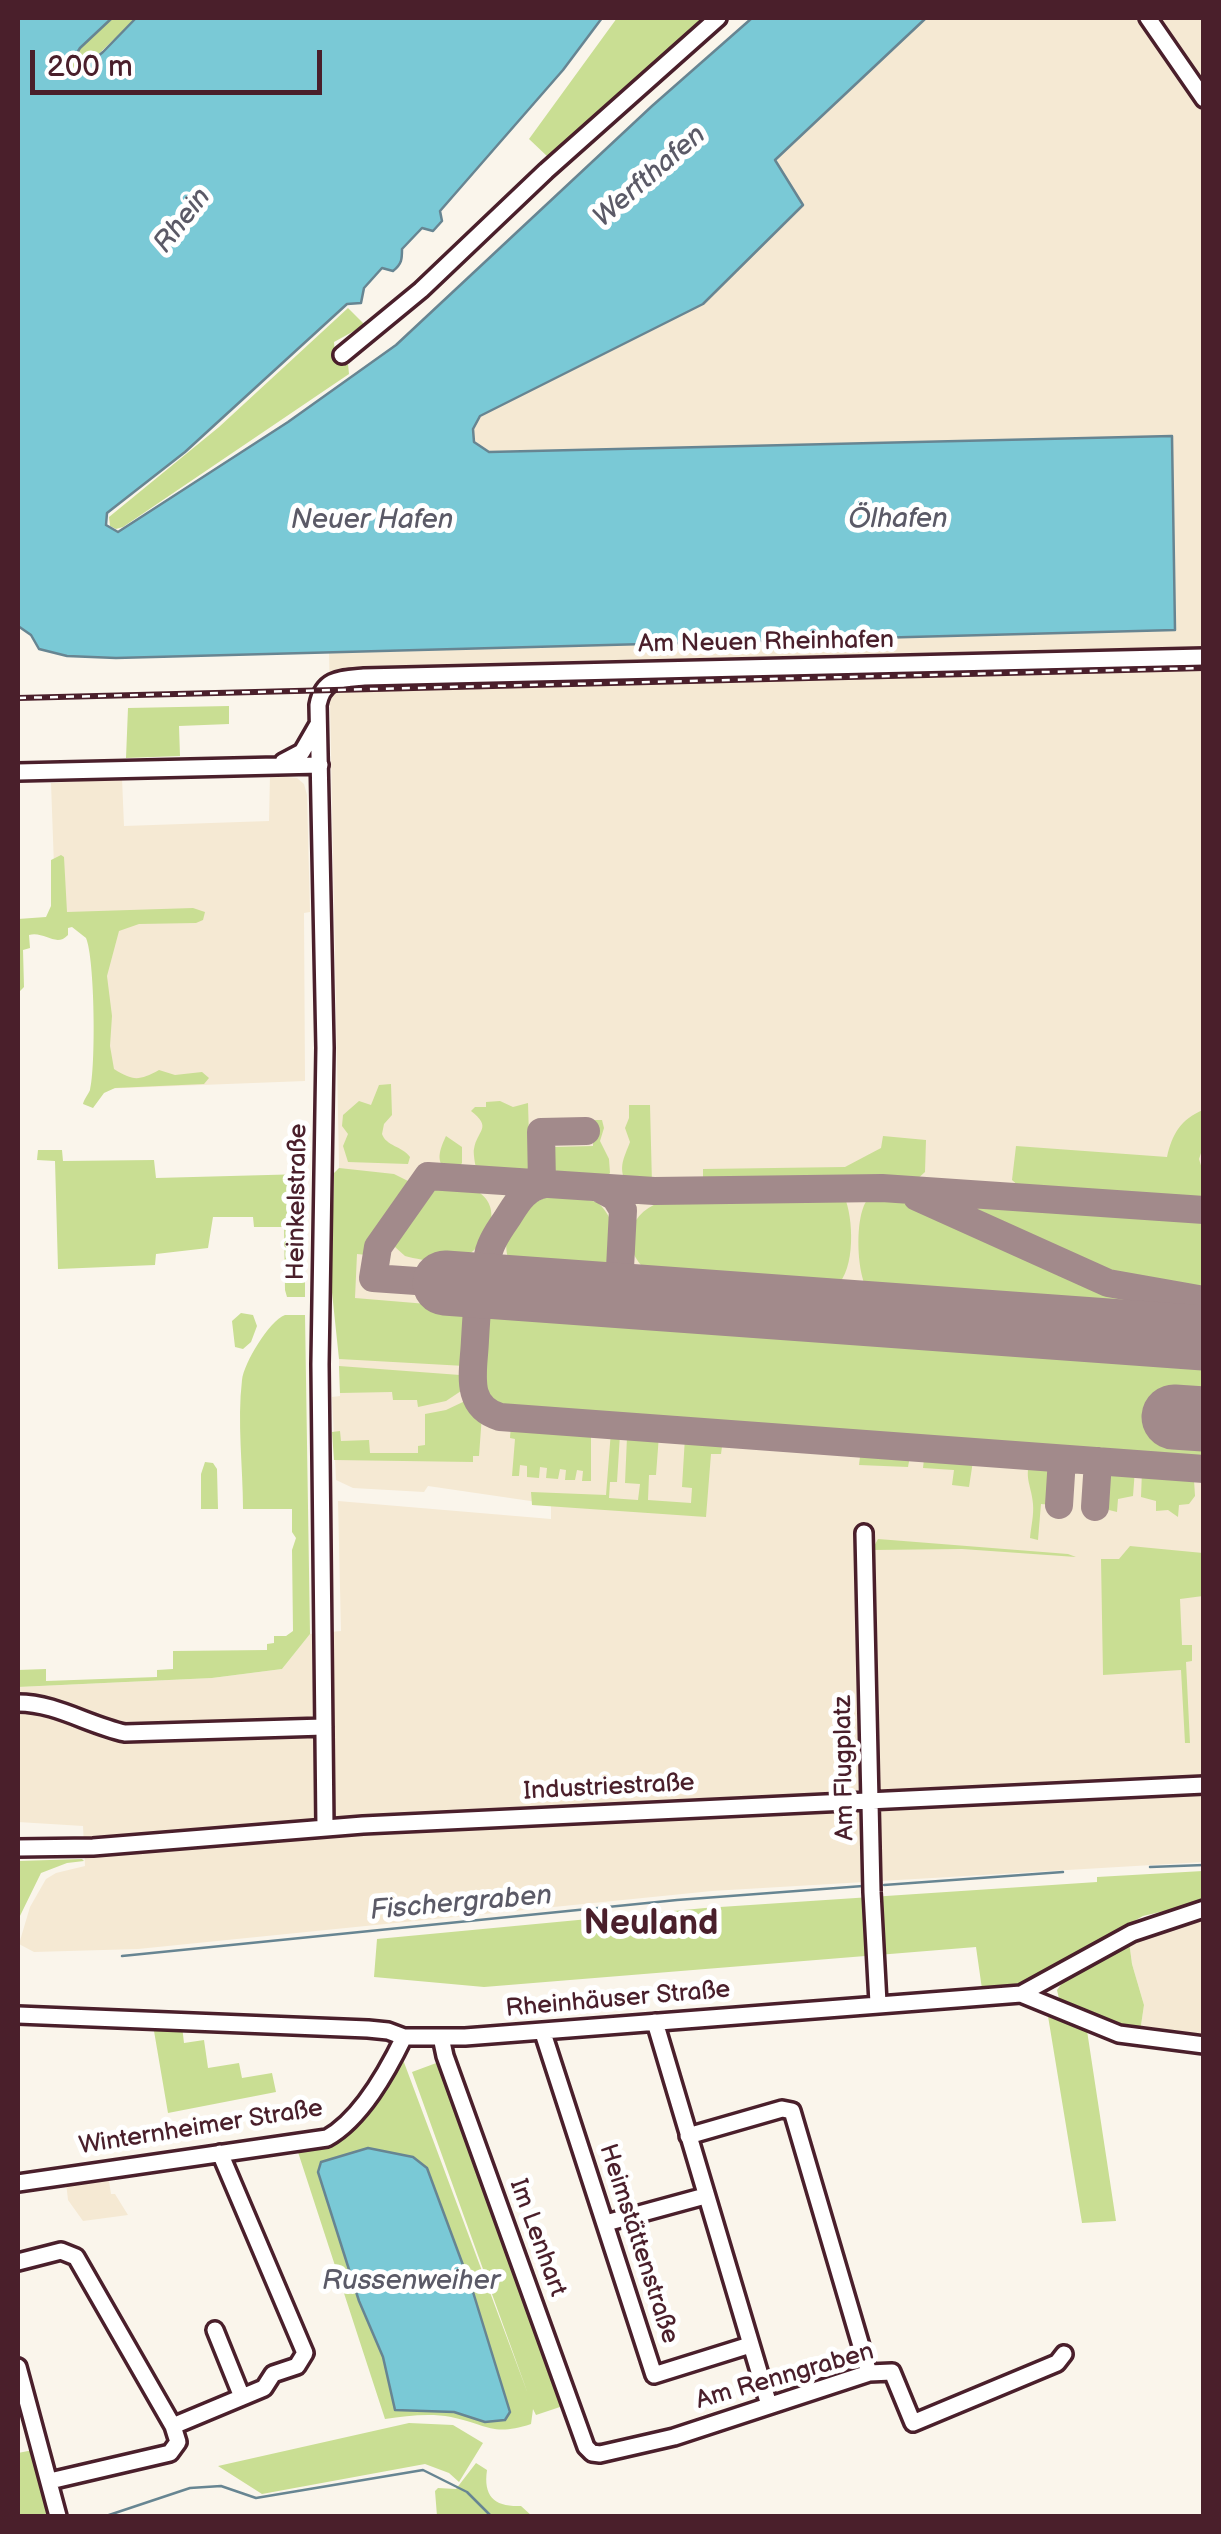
<!DOCTYPE html>
<meta charset="utf-8">
<style>
body{margin:0}
#map{position:relative;width:1221px;height:2534px;overflow:hidden;background:#faf5eb;font-family:"Balsamiq Sans",sans-serif}
canvas{display:block}
.frame{position:absolute;inset:0;border:20px solid #4a1f2b;pointer-events:none}
.scale{position:absolute;left:30px;top:50px;width:292px;height:45px;box-sizing:border-box;border:5px solid #4a1f2b;border-top:0;padding-left:12px;font-size:30px;line-height:35px;white-space:nowrap;color:#4a1f2b;-webkit-text-stroke:8px #fff;paint-order:stroke}
</style>
<div id="map">
<canvas width="1221" height="2534"></canvas>
<div class="frame"></div>
<div class="scale">200 m</div>
</div>
<script>
const g = document.querySelector('canvas').getContext('2d');
g.lineJoin = 'round';
function fillPath(path, color) { g.fillStyle = color; g.fill(path, 'evenodd'); }
function stroke(path, color, width, dash) { g.strokeStyle = color; g.lineWidth = width; g.lineCap = dash ? 'butt' : 'round'; g.setLineDash(dash || []); g.stroke(path); }
function drawText(font, color, halo, rows, align = 'center') {
  g.font = font + ' "Balsamiq Sans",sans-serif'; g.lineWidth = 10; g.setLineDash([]); g.textBaseline = 'middle'; g.strokeStyle = halo; g.fillStyle = color; for (const [text, x, y, turn = 0] of rows) {
    g.save(); g.translate(x, y); g.rotate((+turn || 0) * Math.PI / 180); g.textAlign = isNaN(turn) ? turn : align; if (halo) g.strokeText(text, 0, 0); g.fillText(text, 0, 0); g.restore();
  }
}
fillPath(new Path2D(`
 M926 18H1203V1862L712 1891 138 1949 34 1952 19 1944 30 1907 46 1879 56 1873 85 1866 83 1826 18 1822V1687L212 1678 282 1669 310 1634 341 1631 338 1501 551 1519V1504L428 1486 424 1492 353 1488 336 1480 332 1397 340 1396 336 1241 339 1165 329 651 1174 629 1172 436 489 452 474 442 473 430 480 416 703 304 803 206 775 160Z
 M270 775 297 778 304 784 307 795 310 912 304 913 305 1081 98 1089 95 921 56 922 51 783 122 778 124 826 269 821Z
 M1203 1917V2039L1140 2032 1144 2005 1132 1964 1129 1941Z
 M108 2175 111 2194H115L128 2215 83 2221 68 2200 66 2182Z`), '#f5e9d3');
fillPath(new Path2D(`
 M112 18H136L78 74H70L68 66 80 48Z
 M617 18H710L548 157 529 139Z
 M348 308 365 325 334 342 335 354 348 364 349 374 123 527 116 529 110 526 109 517 219 427Z
 M229 706V724L179 726 180 756 126 758 128 708Z
 M61 855 64 857 67 912 193 908 205 912 203 920 196 923 139 924 119 931 107 976 112 1016 110 1046 114 1069C133 1081 139 1081 159 1070L175 1075 202 1072 209 1078 204 1084 115 1088 104 1093 93 1108 83 1104C84 1099 88 1095 90 1090 96 1068 95 959 86 938L72 927 68 928V935C56 948 45 931 29 935L30 948 23 950 24 987 18 993V919L46 917 51 906V860Z
 M391 1084 392 1115 384 1124 382 1134C386 1146 402 1146 410 1157L408 1164 348 1162 343 1146 348 1134 342 1126 343 1115 359 1101 371 1105 379 1085Z
 M500 1101 513 1107 528 1103 529 1137 535 1161 523 1174 483 1172 476 1167C475 1165 473 1151 474 1149 477 1130 493 1128 471 1111L475 1107H486V1102Z
 M629 1105H650L652 1184 626 1183C618 1167 624 1158 630 1142L625 1128 629 1118Z
 M1203 1110V1147L1199 1159 1203 1172V1196L1196 1202 1022 1189 1012 1180 1016 1146 1167 1157C1172 1134 1181 1119 1203 1110Z
 M593 1120H602L604 1128 600 1141 609 1159 610 1173 603 1181 558 1176C549 1167 548 1157 555 1147L593 1146Z
 M446 1136 462 1147V1163L457 1170 445 1169C435 1160 441 1147 446 1136Z
 M883 1136 926 1140 925 1172 915 1181 703 1183V1169L845 1167 881 1148Z
 M38 1150H62L63 1161 154 1160 156 1178 305 1174V1297H287L285 1290 284 1227H254L253 1217H213L208 1248 156 1254 155 1265 58 1269 55 1161 37 1160Z
 M339 1168 394 1174 410 1182 407 1193 367 1255 357 1254 355 1298 463 1307 471 1321 465 1366 339 1359 331 1283 334 1173Z
 M446 1186C456 1187 468 1186 477 1191 507 1209 485 1251 459 1259 445 1264 419 1260 405 1256L395 1247C394 1221 421 1189 446 1186Z
 M560 1194 597 1202C618 1219 626 1263 591 1271 576 1275 518 1267 508 1257 499 1227 531 1197 560 1194Z
 M870 1197 898 1200 925 1207 1107 1290 1203 1311V1316L868 1290C856 1274 854 1209 870 1197Z
 M836 1198 846 1201C854 1224 855 1277 832 1289L653 1276C621 1254 623 1215 661 1202Z
 M977 1201 1203 1218V1289L1148 1285 1103 1275 975 1216 969 1209Z
 M491 1309 1203 1360V1463L504 1412 485 1402C476 1385 477 1322 491 1309Z
 M241 1313 253 1315 257 1326 251 1342 243 1349 235 1347 232 1321Z
 M285 1315H305L310 1634 282 1669 212 1678 18 1687V1670L46 1669V1681L157 1677V1670L173 1669V1651L267 1650V1644L274 1643V1636H286L293 1631 292 1550 296 1538 292 1532V1509H243C243 1467 237 1422 242 1380 244 1363 269 1321 285 1315Z
 M339 1366 460 1375 467 1387 446 1401 418 1407 417 1400H393L392 1392 340 1393Z
 M465 1401 470 1402 482 1415 479 1456H473V1462L334 1460 332 1432 340 1431 341 1441 369 1440 370 1453H418V1446L425 1445V1414L446 1410Z
 M511 1424 591 1430V1481H582L583 1471 577 1470 575 1480H565L566 1470 560 1469 558 1479 546 1478 547 1468 540 1467 539 1478 527 1477V1466L520 1465 519 1476H512L515 1439 510 1438Z
 M611 1431 620 1434 617 1482H610L609 1498 638 1500 640 1484 625 1483 627 1437 630 1433 659 1435 656 1475H649L648 1500 691 1503 692 1488 682 1487 685 1437 723 1439 721 1454H711L706 1517 532 1505 531 1492 606 1495Z
 M861 1449 905 1453 910 1456 908 1467 859 1465Z
 M932 1455 969 1457 973 1461 969 1487 952 1485 954 1470 923 1468 924 1459Z
 M205 1462 213 1463 217 1469 218 1509H201V1474Z
 M1030 1462 1051 1463 1056 1469 1053 1505 1041 1504 1038 1540 1030 1538C1031 1527 1034 1515 1033 1504 1032 1488 1024 1477 1030 1462Z
 M1106 1469H1135L1133 1496 1118 1499 1117 1512 1101 1508Z
 M1142 1470 1187 1473 1194 1480 1195 1496 1189 1504 1179 1505 1178 1517 1168 1510 1156 1511V1501L1141 1497Z
 M878 1539 1068 1554 1076 1557 962 1549 872 1550Z
 M1130 1546 1203 1553V1596L1180 1599 1182 1645H1192V1661L1186 1662 1190 1743H1185L1181 1670 1103 1675 1101 1559H1119Z
 M82 1859 84 1861 67 1863 41 1873 18 1920V1861Z
 M1203 1871V1902L1143 1916 1027 1982 982 1989 976 1947 484 1987 374 1977 377 1939 705 1908 1097 1882V1877Z
 M1129 1941 1132 1964 1144 2005 1140 2032 1106 2023 1060 2003 1057 1990 1068 1975Z
 M1047 2010 1086 2024 1116 2221 1082 2223Z
 M182 2026 184 2043 204 2040 208 2068 239 2063 242 2078 272 2073 276 2092 168 2113 154 2031Z
 M402 2057 528 2394 412 2072 439 2062 566 2405 536 2415 533 2409 531 2424C492 2437 486 2424 451 2417 429 2413 407 2416 385 2419L296 2146C317 2145 333 2145 349 2130Z
 M409 2423 453 2425 483 2443 459 2482 449 2473 425 2464 262 2494 218 2466Z
 M33 2450 52 2516H18V2453Z
 M476 2463 487 2470C483 2497 495 2507 521 2506L532 2516H437L435 2491 438 2488 456 2489Z`), '#c9de93');
const water = new Path2D(`
 M18 18H112L80 48 68 67 69 73 74 75 103 52 136 18H602L563 70 440 211 442 221 433 231 422 228 402 249C402 259 402 264 393 271L382 268 364 288 361 303 347 304 185 452 107 513 106 525 118 532 288 422 396 345 652 106 752 18H926L775 160 803 205 703 304 480 416 473 429 474 442 489 452 1172 436 1175 630 116 658 67 656 39 649 31 635 18 626Z
 M368 2148 413 2157 427 2168 473 2292 510 2412 505 2420 485 2422 454 2412 395 2410 383 2357 359 2301 318 2172 321 2162Z`);
fillPath(water, '#7ac9d6');
stroke(water, '#678592', 2.5);
stroke(new Path2D(`
 M1150 1867 1204 1865
 M884 1885 1063 1872
 M122 1956 677 1900 863 1886
 M106 2516 190 2488 221 2486 256 2498 423 2470 467 2492 491 2516`), '#678592', 2.5);
stroke(new Path2D(`
 M542 1183 541 1132 586 1131
 M917 1197 1108 1283 1204 1300
 M620 1268 628 1286 645 1298
 M445 1283 373 1278 378 1247 428 1176 654 1191 882 1188 1204 1210
 M502 1287 490 1289 479 1299C476 1312 476 1326 475 1340 474 1370 463 1406 500 1417L1204 1469
 M515 1288C473 1274 487 1247 506 1220 517 1203 524 1188 545 1184
 M586 1294 610 1285 620 1268 623 1210 615 1197 600 1189
 M1059 1505 1062 1459
 M1095 1507 1098 1461`), '#a28a8b', 28);
stroke(new Path2D(`
 M445 1283 1204 1338
 M1174 1417 1204 1419`), '#a28a8b', 65);
const minor = new Path2D(`
 M1148 18 1204 99
 M342 355 421 290 546 171 718 18
 M283 762 302 752 317 726
 M18 772 320 765
 M864 1533 872 1892 878 2003
 M18 1703C56 1703 88 1725 125 1733L324 1727
 M325 1827 320 1364 325 1048 318 705C323 678 341 679 364 677L1204 657
 M18 1848 93 1847 363 1825 1204 1785
 M1021 1994 1119 2034 1204 2045
 M18 2015 368 2029 388 2031 404 2037H465L1021 1994 1132 1933 1204 1909
 M655 2022 769 2405
 M543 2033 654 2375 750 2345
 M441 2037 445 2056 586 2447 592 2453 600 2454 674 2437 869 2373 892 2372 913 2423 1057 2363 1064 2354
 M688 2136 782 2109 792 2111 869 2373
 M18 2183 327 2138C361 2119 387 2072 404 2037
 M606 2223 705 2196
 M18 2262 61 2251 76 2257 173 2426 178 2442 170 2453 50 2481
 M215 2330 242 2397
 M18 2367 58 2516
 M173 2426 264 2388 273 2374 297 2366 305 2353 220 2153`);
stroke(minor, '#4a1f2b', 22);
stroke(minor, '#fff', 15);
const rail = new Path2D(`
 M18 698 1204 668`);
stroke(rail, '#4a1f2b', 6);
stroke(rail, '#fff', 2.5, [8]);
drawText('25px', '#4a1f2b', '#fff', [
 ["Am Neuen Rheinhafen",766,643,-1],
 ["Heinkelstraße",298,1202,-89],
 ["Am Flugplatz",845,1768,-91],
 ["Industriestraße",609,1788,-3],
 ["Rheinhäuser Straße",618,2000,-5],
 ["Winternheimer Straße",201,2128,-9],
 ["Im Lenhart",537,2238,70],
 ["Heimstättenstraße",638,2244,72],
 ["Am Renngraben",785,2377,-16]
]);
drawText('italic 28px', '#5b5a67', '#fff', [
 ["Werfthafen",650,177,-41],
 ["Rhein",183,221,-52],
 ["Ölhafen",898,520],
 ["Neuer Hafen",372,521],
 ["Fischergraben",461,1904,-5],
 ["Russenweiher",411,2282]
]);
drawText('bold 35px', '#4a1f2b', '#fff', [
 ["Neuland",651,1925]
]);
</script>
